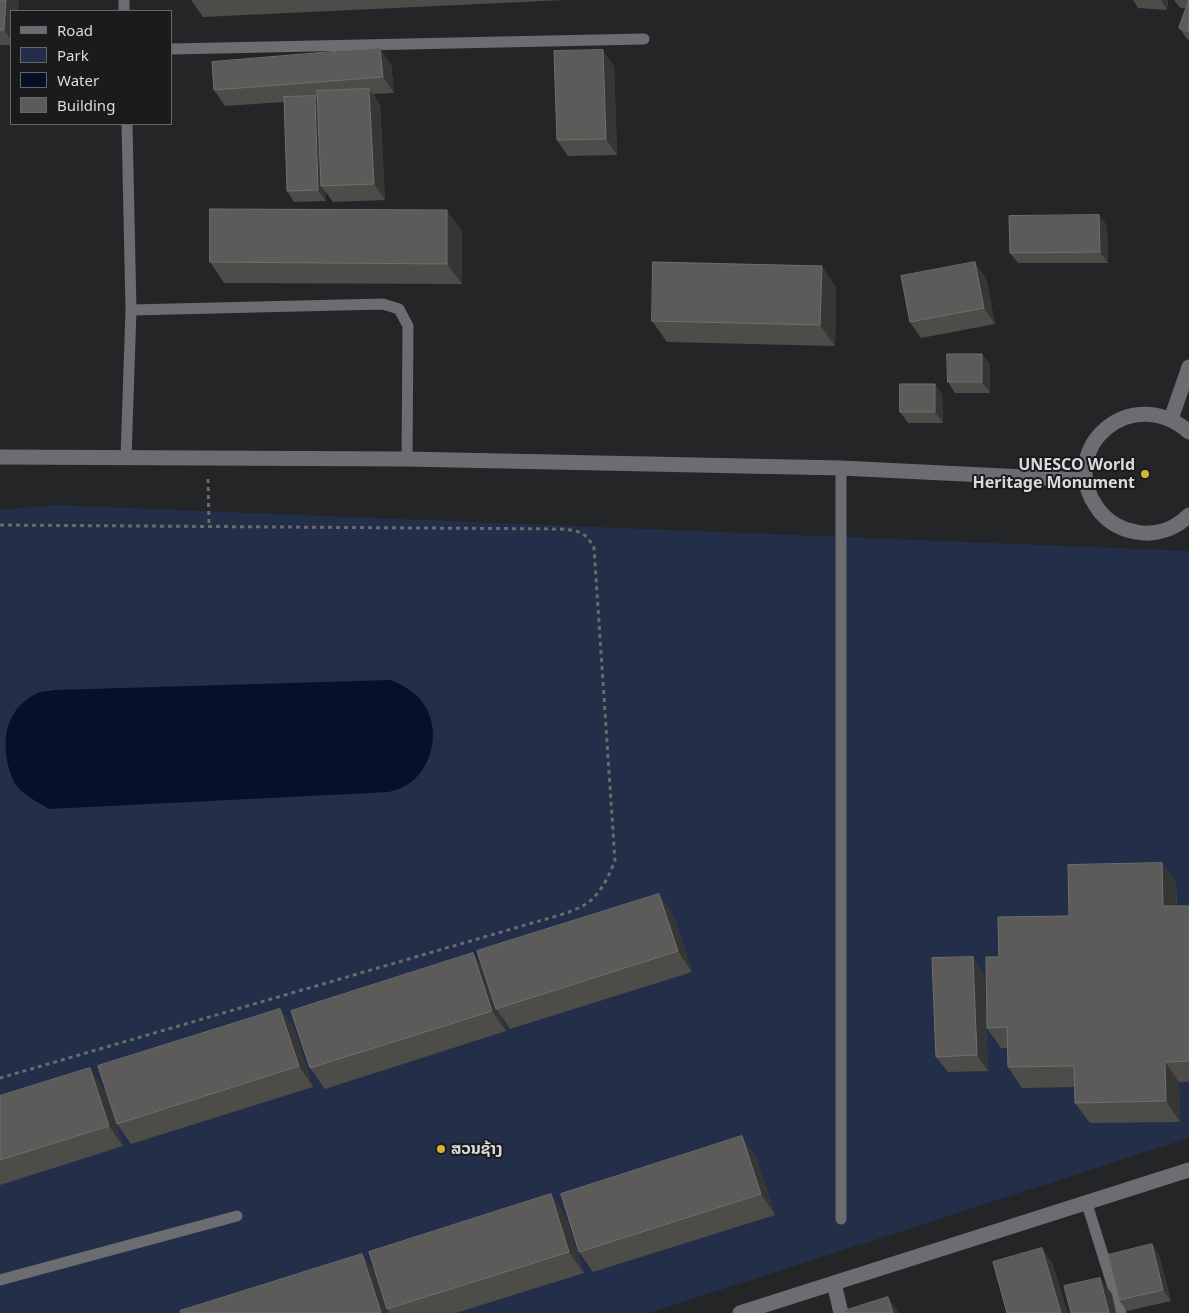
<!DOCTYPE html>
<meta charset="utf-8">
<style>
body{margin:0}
#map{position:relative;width:1189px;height:1313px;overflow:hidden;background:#232527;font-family:"Noto Sans",sans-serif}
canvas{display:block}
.legend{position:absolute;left:10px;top:10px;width:162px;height:115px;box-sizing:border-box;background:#1a1b1d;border:1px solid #676769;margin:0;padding:6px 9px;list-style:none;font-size:15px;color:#dadadc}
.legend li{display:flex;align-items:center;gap:10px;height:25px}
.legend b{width:25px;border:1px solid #676769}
</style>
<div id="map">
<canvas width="1189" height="1313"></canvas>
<ul class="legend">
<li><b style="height:6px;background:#6c6d70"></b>Road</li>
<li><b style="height:14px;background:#232f49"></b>Park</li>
<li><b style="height:14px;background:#061029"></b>Water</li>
<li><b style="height:14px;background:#5c5b59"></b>Building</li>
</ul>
</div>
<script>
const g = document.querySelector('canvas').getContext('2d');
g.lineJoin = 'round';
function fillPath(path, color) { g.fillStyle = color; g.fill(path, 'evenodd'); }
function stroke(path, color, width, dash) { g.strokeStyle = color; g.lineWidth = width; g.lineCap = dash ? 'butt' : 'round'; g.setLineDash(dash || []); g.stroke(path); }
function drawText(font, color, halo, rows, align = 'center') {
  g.font = font + ' "Noto Sans","Noto Sans Lao",sans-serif'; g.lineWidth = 4; g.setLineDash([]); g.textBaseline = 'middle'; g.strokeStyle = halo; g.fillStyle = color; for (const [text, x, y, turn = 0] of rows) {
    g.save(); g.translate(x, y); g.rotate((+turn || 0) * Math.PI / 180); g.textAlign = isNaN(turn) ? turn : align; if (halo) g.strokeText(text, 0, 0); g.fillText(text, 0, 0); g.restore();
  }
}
fillPath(new Path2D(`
 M54 505 1189 551V1138L649 1313H0V510Z`), '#232f49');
fillPath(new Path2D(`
 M391 680C402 685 412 690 420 699 442 724 435 767 407 785 402 788 395 790 389 792L49 809C38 802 23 795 15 784 0 753 0 711 36 694 42 691 49 691 55 690Z`), '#061029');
stroke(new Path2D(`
 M208 479 209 526
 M0 525 562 529C579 531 586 532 594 548L615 861C609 875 602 891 590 901 576 913 540 920 522 926L0 1078`), '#696a6c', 3, [4, 4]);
stroke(new Path2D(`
 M124 0V11
 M171 49 644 39
 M131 310 383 304 399 309 408 326 407 459
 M126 457 131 310 127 124
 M841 468V1219
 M1087 1204 1121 1313
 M0 1280 237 1216`), '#6c6d70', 11);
stroke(new Path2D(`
 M834 1283 841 1313`), '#6c6d70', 15);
stroke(new Path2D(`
 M1171 419 1189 367
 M1189 432C1131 382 1057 448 1096 506 1105 520 1119 529 1136 532 1156 536 1175 529 1189 515
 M0 457 407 459 841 468 1086 480
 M740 1313 1189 1170`), '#6c6d70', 15);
fillPath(new Path2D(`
 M0 0H19L18 11H11V45H0Z
 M191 0H565L203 17Z
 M1133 0H1168L1167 10 1138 8Z
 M1174 0H1189V40L1187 39 1179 28 1186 8H1180Z
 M391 64 394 93 373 94 380 105 385 200 333 202 326 192V201L294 202 287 191 284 102 225 106 214 90Z
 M614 66 617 155 568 156 557 140Z
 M1099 215 1107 226 1108 263H1018L1010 253Z
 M462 231V284L224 283 210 262Z
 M986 278 995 324 921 338 910 322Z
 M836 287 835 346 667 342 652 321Z
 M982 354 990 364V393H955L948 382Z
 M935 384 942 395 943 423H908L900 412Z
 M1162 863 1176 884 1177 906H1189V1082H1179L1180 1122 1090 1123 1075 1103V1087L1022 1088 1008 1067 1007 1048H1001L987 1028 999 957Z
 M673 914 692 972 510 1029 502 1017 506 1031 325 1089 310 1068 482 965Z
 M984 973 988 1071 948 1072 936 1057Z
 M280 1009 294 1029 313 1087 131 1144 117 1124Z
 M104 1089 123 1146 0 1185V1096Z
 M756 1157 775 1215 593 1272 579 1252Z
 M551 1194 565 1215 584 1273 456 1313H390L388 1310 389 1313H181L376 1274Z
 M1159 1255 1171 1301 1127 1311 1119 1300Z`), '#4d4c49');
fillPath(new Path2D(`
 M6 0H19L18 11H11V40L4 30Z
 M1161 0H1168L1167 10Z
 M380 48 391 64 394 93 383 77Z
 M603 50 614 66 617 155 606 139Z
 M369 89 380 105 385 200 374 184Z
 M315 96 322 107 321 186 326 192V201L318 190Z
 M447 210 462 231V284L447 264Z
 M1099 215 1107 226 1108 263 1100 252Z
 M975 262 986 278 995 324 984 308Z
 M822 266 836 287 835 346 820 325Z
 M982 354 990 364V393L982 382Z
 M935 384 942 395 943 423 935 412Z
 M1162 863 1176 884 1177 927 1163 906Z
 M659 894 673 914 692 972 678 951Z
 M473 953 488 974 496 1009 502 1017 506 1031 492 1011Z
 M973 957 984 973 988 1071 977 1055Z
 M280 1009 294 1029 313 1087 299 1066Z
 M1165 1062 1179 1082 1180 1122 1166 1101Z
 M90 1068 104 1089 123 1146 109 1126Z
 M742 1136 756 1157 775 1215 761 1194Z
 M551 1194 565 1215 584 1273 569 1252Z
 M1152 1244 1159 1255 1171 1301 1163 1290Z
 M1042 1248 1053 1264 1068 1313H1061Z
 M362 1254 377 1275 389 1313H382L381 1312Z
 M1100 1278 1112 1294 1116 1313H1109Z
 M888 1297 899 1313H893Z`), '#363635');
const building = new Path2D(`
 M0 0H6L4 30H0Z
 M1189 0V32L1179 28Z
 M380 48 383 77 214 90 212 62Z
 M603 50 606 139 557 140 554 51Z
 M369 89 374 184 321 186 317 91Z
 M315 96 318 190 287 191 284 97Z
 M210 209 447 210V264L210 262Z
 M1099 215 1100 252 1010 253 1009 216Z
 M653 262 822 266 820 325 652 321Z
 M975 262 984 308 910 322 901 276Z
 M947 354H982V382H948Z
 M900 384H935V412H900Z
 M1162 863 1163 906H1189V1061L1165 1062 1166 1101 1075 1103 1074 1066 1008 1067 1007 1027 987 1028 986 957H999L998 917 1069 916 1068 865Z
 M659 894 678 951 496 1009 477 951Z
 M473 953 492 1011 310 1068 291 1011Z
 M973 957 977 1055 936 1057 932 958Z
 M280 1009 299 1066 117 1124 98 1066Z
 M90 1068 109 1126 0 1160V1096Z
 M742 1136 761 1194 579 1252 561 1194Z
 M551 1194 569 1252 387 1309 369 1252Z
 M1152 1244 1163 1290 1119 1300 1108 1255Z
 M1042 1248 1061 1313H1007L993 1262Z
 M362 1254 381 1312 377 1313H181L180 1311Z
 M1100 1278 1109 1313H1071L1064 1286Z
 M888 1297 893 1313H845L844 1311Z`);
fillPath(building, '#5c5b59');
stroke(building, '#706f6d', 1);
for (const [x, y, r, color] of [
 [1145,474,5,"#d6b534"],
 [441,1149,5,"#d6b534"]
]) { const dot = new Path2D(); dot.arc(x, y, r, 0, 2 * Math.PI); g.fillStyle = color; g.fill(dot); stroke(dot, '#1a1b1d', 2); }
drawText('bold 16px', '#dadadc', '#1a1b1d', [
 ["UNESCO World",1135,465],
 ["Heritage Monument",1135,483],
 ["ສວນຊ້າງ",451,1149,"left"]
], 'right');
</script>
